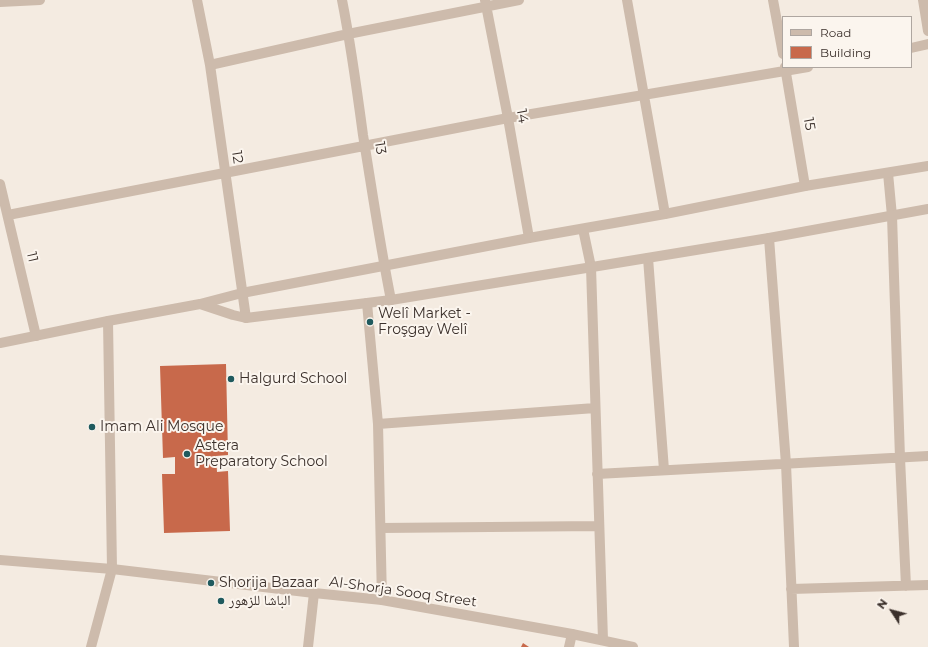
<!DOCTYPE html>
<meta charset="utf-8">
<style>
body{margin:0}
#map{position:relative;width:928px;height:647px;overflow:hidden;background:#f4ebe1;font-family:Montserrat,sans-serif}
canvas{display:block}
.legend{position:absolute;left:782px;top:16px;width:130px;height:52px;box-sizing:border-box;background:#fbf5ee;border:1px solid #aea6a0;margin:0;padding:5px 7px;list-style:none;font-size:12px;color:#3b302b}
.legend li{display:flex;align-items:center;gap:8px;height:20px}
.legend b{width:20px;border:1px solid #aea6a0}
.north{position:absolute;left:872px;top:591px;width:40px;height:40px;-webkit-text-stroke:3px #fbf5ee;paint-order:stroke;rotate:306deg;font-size:11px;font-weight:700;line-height:16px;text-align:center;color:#3b302b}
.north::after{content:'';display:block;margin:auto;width:14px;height:18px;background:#3b302b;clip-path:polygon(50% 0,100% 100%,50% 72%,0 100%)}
</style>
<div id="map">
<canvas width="928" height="647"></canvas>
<ul class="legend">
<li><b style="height:5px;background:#cdbbac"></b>Road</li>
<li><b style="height:11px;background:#c8694b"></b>Building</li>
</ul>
<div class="north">N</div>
</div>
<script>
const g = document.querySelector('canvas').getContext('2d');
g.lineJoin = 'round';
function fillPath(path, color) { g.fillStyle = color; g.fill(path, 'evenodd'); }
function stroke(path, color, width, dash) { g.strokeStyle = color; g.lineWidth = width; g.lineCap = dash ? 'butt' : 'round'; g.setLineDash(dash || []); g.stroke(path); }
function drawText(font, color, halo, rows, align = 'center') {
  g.font = font + ' Montserrat,"Noto Naskh Arabic",sans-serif'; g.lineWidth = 4; g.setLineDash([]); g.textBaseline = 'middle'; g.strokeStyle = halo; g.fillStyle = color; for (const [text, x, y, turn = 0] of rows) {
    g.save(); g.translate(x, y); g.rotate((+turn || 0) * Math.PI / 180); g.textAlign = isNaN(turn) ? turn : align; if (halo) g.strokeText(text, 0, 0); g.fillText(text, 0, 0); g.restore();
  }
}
fillPath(new Path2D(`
 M226 364 228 455 216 456 217 472 228 471 230 531 164 533 162 474H175V457L163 458 160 366Z
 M523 643 529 647H521Z`), '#c8694b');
stroke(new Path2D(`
 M197 0 210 65 246 318
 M342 0C351 45 357 90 363 135 372 190 380 245 391 300
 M485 0 508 118 529 238
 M627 0 665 214
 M773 0 783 54
 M923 0 928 31
 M0 2 40 0
 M911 48 928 44
 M210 65 348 34 519 0
 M785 67 805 186
 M888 173 892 216 900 458 906 586
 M0 184 36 336
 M8 215 508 118 808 67
 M583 229 591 267 603 640
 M769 238 786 464 794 647
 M648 258 664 470
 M367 303 378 424 382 600
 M378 424 595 408
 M597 474 928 456
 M381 528 599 526
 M791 589 928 585
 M91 647 112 569 108 321
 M308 647 314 593
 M569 647 572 634`), '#cdbbac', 10);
stroke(new Path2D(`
 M200 304 233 315 246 318 391 300 769 238 928 209
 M0 343 108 321 200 304 242 293 529 238 665 214 805 186 928 166
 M0 560 112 569 314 593 382 600 572 634 633 647`), '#cdbbac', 10);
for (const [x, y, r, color] of [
 [370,322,4,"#1f5a5e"],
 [231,379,4,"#1f5a5e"],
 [92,427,4,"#1f5a5e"],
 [187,454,4,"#1f5a5e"],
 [211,583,4,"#1f5a5e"],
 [221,601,4,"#1f5a5e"]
]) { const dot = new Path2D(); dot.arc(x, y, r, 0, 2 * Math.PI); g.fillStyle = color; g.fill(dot); stroke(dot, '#fbf5ee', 1.5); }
drawText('14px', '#3b302b', '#fbf5ee', [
 ["14",522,116,80],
 ["15",809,124,80],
 ["13",380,148,81],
 ["12",237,157,82],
 ["11",32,257,77],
 ["Al-Shorja Sooq Street",403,592,8]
]);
drawText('14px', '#3b302b', '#fbf5ee', [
 ["Welî Market -",378,314],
 ["Froşgay Welî",378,330],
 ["Halgurd School",239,379],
 ["Imam Ali Mosque",100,427],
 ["Astera",195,446],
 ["Preparatory School",195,462],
 ["Shorija Bazaar",219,583],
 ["الباشا للزهور",229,601]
], 'left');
</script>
